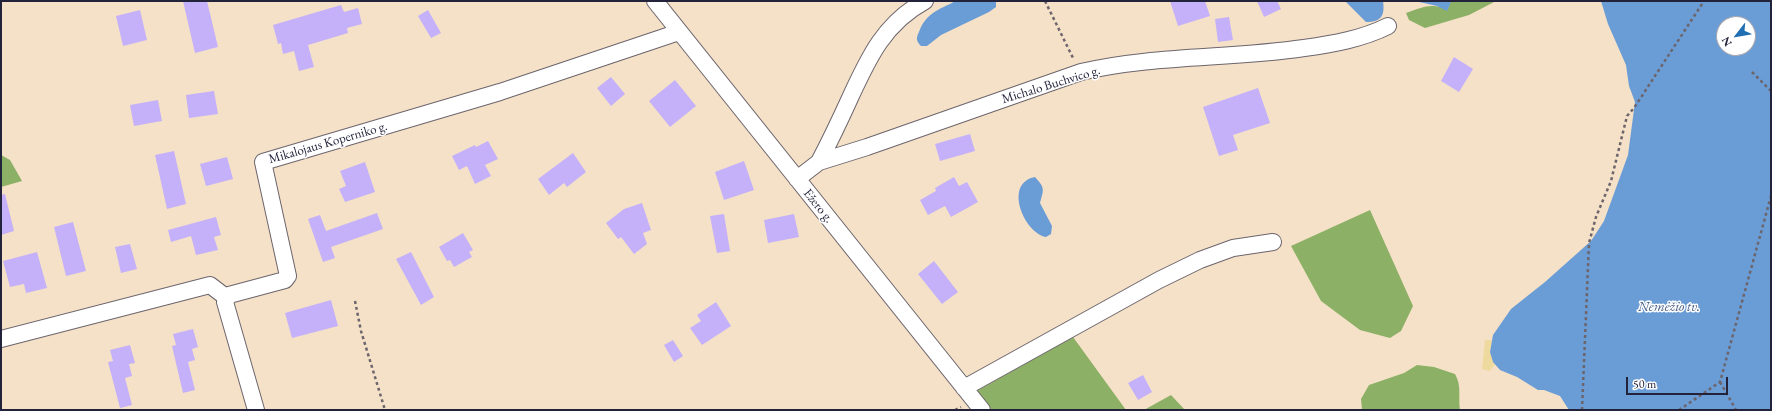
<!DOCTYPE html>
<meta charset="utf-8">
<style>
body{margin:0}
#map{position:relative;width:1772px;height:411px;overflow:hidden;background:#f5e1c8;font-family:"EB Garamond",serif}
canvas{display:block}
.frame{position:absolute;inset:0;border:2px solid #22223b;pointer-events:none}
.north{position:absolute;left:1716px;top:16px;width:40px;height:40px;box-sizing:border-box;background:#fff;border:1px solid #a7a7b1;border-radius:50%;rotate:239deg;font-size:11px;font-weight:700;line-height:16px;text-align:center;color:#22223b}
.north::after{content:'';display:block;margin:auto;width:14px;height:18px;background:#1f6fb2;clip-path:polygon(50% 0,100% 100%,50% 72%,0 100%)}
.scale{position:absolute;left:1626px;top:377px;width:102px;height:18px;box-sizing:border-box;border:2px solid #22223b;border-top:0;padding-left:5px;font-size:12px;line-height:14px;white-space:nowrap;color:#22223b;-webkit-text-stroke:3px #fff;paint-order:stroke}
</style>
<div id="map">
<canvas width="1772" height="411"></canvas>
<div class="frame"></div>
<div class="north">N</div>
<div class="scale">50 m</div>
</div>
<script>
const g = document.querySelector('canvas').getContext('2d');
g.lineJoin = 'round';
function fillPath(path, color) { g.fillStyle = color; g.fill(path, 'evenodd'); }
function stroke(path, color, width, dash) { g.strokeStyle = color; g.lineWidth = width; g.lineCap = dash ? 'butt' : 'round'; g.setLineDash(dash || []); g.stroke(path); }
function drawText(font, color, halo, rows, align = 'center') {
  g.font = font + ' "EB Garamond",serif'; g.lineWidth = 3; g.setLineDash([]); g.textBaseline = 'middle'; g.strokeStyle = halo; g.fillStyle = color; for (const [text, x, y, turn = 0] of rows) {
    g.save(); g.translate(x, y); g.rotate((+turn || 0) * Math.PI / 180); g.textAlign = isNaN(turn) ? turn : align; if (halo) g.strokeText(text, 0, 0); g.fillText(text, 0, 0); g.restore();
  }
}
fillPath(new Path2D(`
 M1451 1H1496L1469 15 1425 28 1409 20 1406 13C1421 8 1433 2 1447 10Z
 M1 155 10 160 22 181 1 187Z
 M1370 210 1413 306 1401 331 1390 338 1360 330 1321 301 1291 246Z
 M1073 337 1126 410H990L975 392Z
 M1417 365 1434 367 1455 374C1462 386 1458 396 1460 410H1362L1361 399 1369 385 1404 373Z
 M1171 395 1185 410H1144Z`), '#8cb065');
fillPath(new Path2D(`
 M1485 340H1492L1490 352 1495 364 1490 371 1482 369Z`), '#eeda9e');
fillPath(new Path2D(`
 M956 1H996V7L989 12 941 35 927 46H921C916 41 916 38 919 32 926 13 938 10 956 1Z
 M1345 1H1383C1385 15 1382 22 1366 22Z
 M1415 1H1451V2L1447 11 1437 6Z
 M1601 1H1771V410H1569L1560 396 1544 390H1538L1517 377 1500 370 1493 362 1490 352 1493 335 1511 309 1545 282 1591 241 1604 221 1628 155 1635 102 1629 86 1626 65 1608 24ZM1724 24H1748V48H1724Z
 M1035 177C1045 188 1044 189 1040 203L1052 226 1051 234 1046 237C1024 233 1003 183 1035 177Z`), '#6a9cd5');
fillPath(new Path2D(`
 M183 1H207L218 47 195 53Z
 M1170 1H1205L1210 16 1178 26Z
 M1257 1H1277L1281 9 1264 17Z
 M341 5 344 12 358 8 362 24 347 28 348 33 308 45 314 67 299 71 294 51 283 54 281 43 278 44 273 25Z
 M140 10 147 40 123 46 116 16Z
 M428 10 441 33 431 38 418 16Z
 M1229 17 1233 40 1218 42 1215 19Z
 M1454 57 1473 69 1459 92 1441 81Z
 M611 77 625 94 611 106 597 88Z
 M675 80 696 106 670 127 649 101Z
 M1258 88 1270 123 1233 135 1238 150 1219 156 1203 107Z
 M214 91 218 114 189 118 186 95Z
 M158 100 162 121 134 126 130 105Z
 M970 134 975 151 940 161 935 144Z
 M488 141 498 159 485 165 491 176 475 184 467 166 459 170 452 156 475 145 476 147Z
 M174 151 186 204 167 209 155 155Z
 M573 153 586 172 567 187 564 183 549 195 538 179Z
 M227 157 233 179 206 186 200 164Z
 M744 161 754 190 724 200 715 172Z
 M365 162 375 192 345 202 339 189 346 186 340 171Z
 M954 177 959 186 967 182 978 202 951 217 945 206 928 215 920 200 936 191 935 188Z
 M5 194 14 231 1 235V195Z
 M642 203 651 230 643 233 647 244 634 254 621 237 618 239 606 223 624 209Z
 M377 213 383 229 331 247 335 258 323 262 308 219 320 215 326 231Z
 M724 214 730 251 717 253 710 216Z
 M794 214 799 237 768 243 764 220Z
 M216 217 221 235 214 237 218 250 196 255 191 236 171 242 168 230Z
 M73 222 86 271 66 276 54 227Z
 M463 233 473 250 469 252 472 257 454 267 450 260 447 261 439 247Z
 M130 244 137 269 121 273 115 247Z
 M37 252 47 288 26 293 24 284 10 287 3 261Z
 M411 252 434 297 421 305 396 259Z
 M934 261 958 292 942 304 918 274Z
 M331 300 338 326 292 338 285 313Z
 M716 302 731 326 702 345 690 328 701 321 697 315Z
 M193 329 198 347 192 349 195 360 188 362 195 390 183 393 172 346 176 345 173 334Z
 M673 340 683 356 674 362 664 345Z
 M130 345 135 363 129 364 132 376 125 378 132 405 120 408 108 362 113 361 110 350Z
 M1143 375 1152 392 1138 400 1128 383Z`), '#c4b1f9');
const minor = new Path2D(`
 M655 1 982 410
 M819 162C830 141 840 120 850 98 868 59 884 23 925 1
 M797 179 819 162 867 147 1081 72C1153 55 1230 59 1304 48 1333 44 1362 39 1388 26
 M1 339 210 285 227 298
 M964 388 1159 280 1200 260 1233 248 1273 242
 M256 410 225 302 229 295 285 280 288 276 263 162 500 92 679 32`);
stroke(minor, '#6c656c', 18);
stroke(new Path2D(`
 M1045 1 1074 60
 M1752 72 1771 91
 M355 301 361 331 385 410
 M1720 382 1736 410
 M955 410 961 407
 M1582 410 1589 243 1596 217 1611 181 1627 116 1634 108 1704 1
 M1679 410 1720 382 1771 196`), '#6c656c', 2.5, [3, 3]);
stroke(minor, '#fff', 16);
drawText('13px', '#22223b', '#fff', [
 ["Michalo Buchvico g.",1051,85,-17],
 ["Mikalojaus Koperniko g.",328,143,-16],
 ["Ežero g.",818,206,51]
]);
drawText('italic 14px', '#425980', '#fff', [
 ["Nemėžio tv.",1669,307]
]);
</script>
